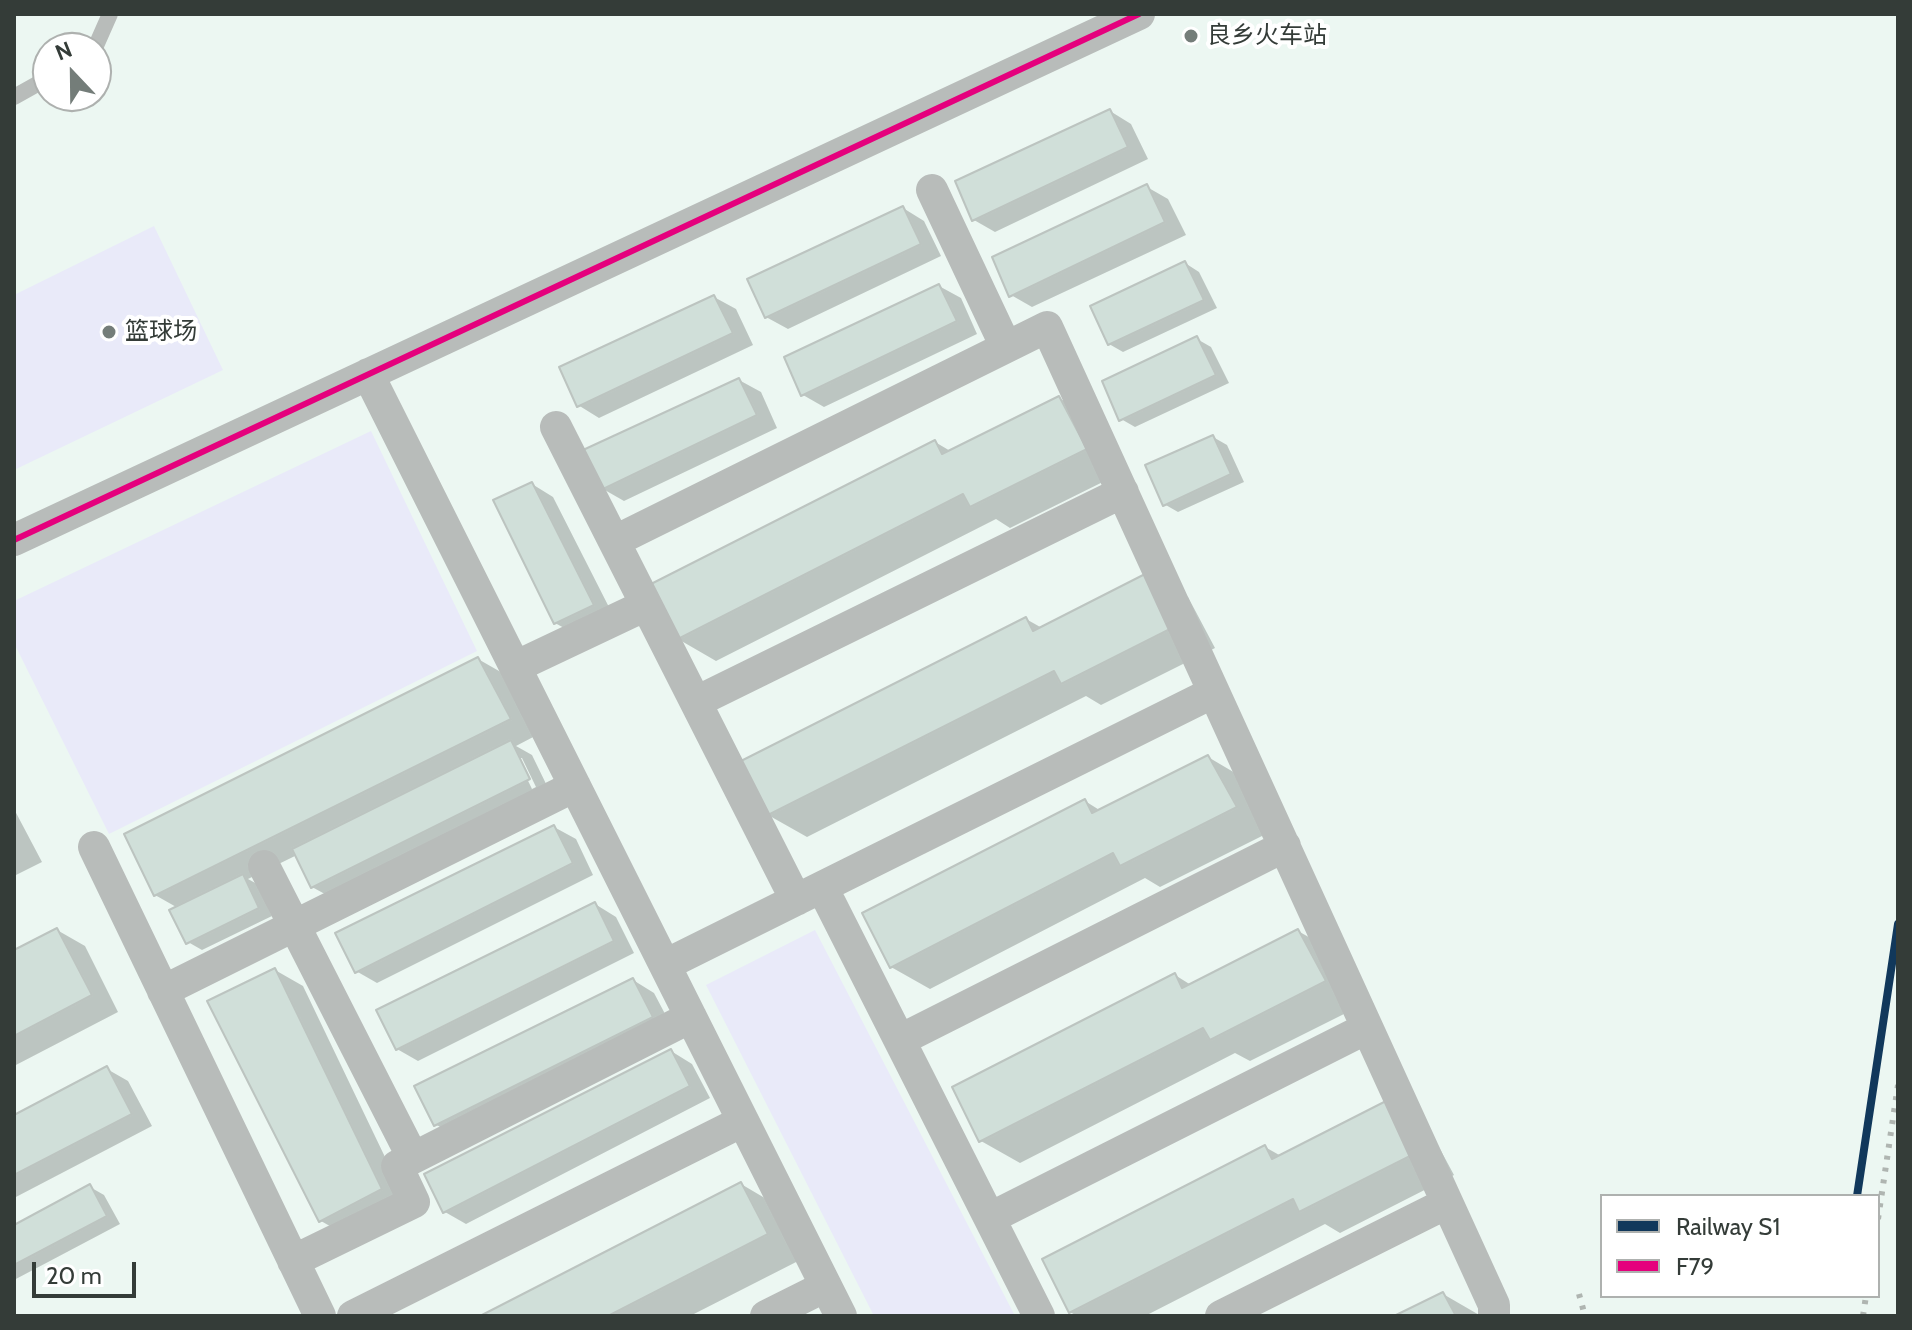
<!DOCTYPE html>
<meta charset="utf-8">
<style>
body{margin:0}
#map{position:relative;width:1912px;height:1330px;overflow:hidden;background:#ecf7f2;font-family:Cabin,sans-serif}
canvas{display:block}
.frame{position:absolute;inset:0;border:16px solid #343c38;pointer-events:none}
.legend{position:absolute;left:1600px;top:1194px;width:280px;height:104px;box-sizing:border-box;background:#fff;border:2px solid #aeb1af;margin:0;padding:10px 14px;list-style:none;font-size:24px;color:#343c38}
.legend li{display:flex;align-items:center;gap:16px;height:40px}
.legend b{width:40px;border:2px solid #aeb1af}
.north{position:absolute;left:32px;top:32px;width:80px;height:80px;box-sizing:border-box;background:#fff;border:2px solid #aeb1af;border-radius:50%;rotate:338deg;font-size:22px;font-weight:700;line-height:32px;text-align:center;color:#343c38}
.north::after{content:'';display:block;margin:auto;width:28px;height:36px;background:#747d79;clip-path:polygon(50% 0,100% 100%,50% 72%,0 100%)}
.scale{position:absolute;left:32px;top:1262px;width:104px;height:36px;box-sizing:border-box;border:4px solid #343c38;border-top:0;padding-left:10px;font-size:24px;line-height:28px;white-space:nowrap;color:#343c38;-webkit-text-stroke:6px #fff;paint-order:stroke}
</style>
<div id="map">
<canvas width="1912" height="1330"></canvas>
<div class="frame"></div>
<ul class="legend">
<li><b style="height:10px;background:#11385b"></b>Railway S1</li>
<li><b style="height:10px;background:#e5007d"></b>F79</li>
</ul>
<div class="north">N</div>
<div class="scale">20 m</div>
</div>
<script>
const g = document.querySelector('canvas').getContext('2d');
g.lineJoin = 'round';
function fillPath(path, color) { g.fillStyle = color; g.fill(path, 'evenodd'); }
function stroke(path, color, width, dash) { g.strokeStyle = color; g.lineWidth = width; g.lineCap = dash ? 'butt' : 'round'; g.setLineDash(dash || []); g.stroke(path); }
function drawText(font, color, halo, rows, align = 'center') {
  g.font = font + ' Cabin,"Noto Sans SC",sans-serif'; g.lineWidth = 8; g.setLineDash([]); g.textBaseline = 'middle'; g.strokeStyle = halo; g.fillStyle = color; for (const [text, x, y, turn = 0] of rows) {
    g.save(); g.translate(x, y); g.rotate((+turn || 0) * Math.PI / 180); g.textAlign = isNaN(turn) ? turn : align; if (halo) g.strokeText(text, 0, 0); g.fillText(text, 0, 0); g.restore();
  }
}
fillPath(new Path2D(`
 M154 226 223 370 14 470V295Z
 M371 431 477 651 109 834 14 643V601Z
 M815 930 1015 1316H874L706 985Z`), '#e9eaf9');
fillPath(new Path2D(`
 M1110 111 1131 124 1148 159 995 232 974 220Z
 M1147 187 1168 199 1186 235 1032 307 1011 295Z
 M903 208 924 221 941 256 788 329 766 317Z
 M1185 263 1199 272 1217 308 1123 352 1109 344Z
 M939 286 961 298 977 334 824 407 803 395Z
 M714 297 736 309 753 345 599 418 578 405Z
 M1197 339 1211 347 1229 383 1135 427 1121 419Z
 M739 380 761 392 777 428 624 501 603 489Z
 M1059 398 1098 421 1125 471 1010 528 996 519 716 661 678 639 935 442 952 452Z
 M1213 437 1227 445 1244 482 1178 512 1164 504Z
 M532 484 553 497 614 617 577 635 555 623Z
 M1149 574 1188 597 1215 648 1101 705 1086 696 807 837 768 815 1026 619 1042 628Z
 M478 659 506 675 537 735 516 746 532 755 550 792 334 899 312 887 297 855 248 879 257 884 272 916 202 950 188 942 178 908 155 895ZM517 758H522L536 787 532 789Z
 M1208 757 1247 780 1274 830 1160 887 1145 878 930 989 891 967 1085 801 1101 811Z
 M14 809 42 862 14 876Z
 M554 827 576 839 593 875 377 983 356 971Z
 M595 904 616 917 634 953 418 1061 397 1049Z
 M57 930 85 946 118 1012 14 1066V953Z
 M1298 931 1337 953 1364 1004 1250 1061 1235 1053 1020 1163 981 1141 1175 975 1191 985Z
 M275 970 303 986 408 1205 349 1237 321 1221Z
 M633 980 654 993 673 1029 457 1137 435 1124Z
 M671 1051 692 1064 710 1098 466 1224 445 1212Z
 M107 1069 128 1081 152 1126 14 1198V1117Z
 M1427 1125 1454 1175 1340 1233 1325 1224 1145 1316H1077L1070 1312 1265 1147 1281 1156Z
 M741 1184 780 1207 806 1257 690 1316H484Z
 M90 1187 104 1195 120 1224 14 1280V1227Z
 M1443 1294 1481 1316H1399Z`), '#0003');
const building = new Path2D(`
 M1110 109 1128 147 972 221 955 181Z
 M1147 184 1165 222 1009 297 992 257Z
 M903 206 921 244 765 318 747 279Z
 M1185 261 1204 300 1108 345 1090 306Z
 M939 284 957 321 801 396 784 357Z
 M714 295 733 333 577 407 559 367Z
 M1197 336 1216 375 1119 421 1102 381Z
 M739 378 757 415 601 490 583 450Z
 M1059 396 1087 449 970 507 963 494 676 640 649 585 935 440 942 454Z
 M1213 435 1231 474 1163 506 1145 465Z
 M532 482 594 605 554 624 493 500Z
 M1149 572 1178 625 1061 684 1054 671 766 816 739 762 1026 617 1033 631Z
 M478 657 511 719 154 896 124 834Z
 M511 740 530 779 311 888 292 849Z
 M1208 755 1237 807 1120 866 1113 853 890 968 862 913 1085 799 1092 813Z
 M554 825 573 863 355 973 335 933Z
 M243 874 259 908 186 944 169 910Z
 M595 902 614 941 396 1050 376 1010Z
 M57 928 92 995 14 1036V950Z
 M1298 929 1326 981 1210 1040 1203 1028 979 1142 952 1087 1175 973 1182 988Z
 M275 968 382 1189 319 1222 207 1001Z
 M633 978 653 1017 434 1126 414 1086Z
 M671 1049 690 1086 443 1213 424 1174Z
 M107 1066 132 1114 14 1175V1115Z
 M1388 1100 1416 1153 1299 1212 1293 1199 1069 1313 1042 1259 1265 1145 1272 1159Z
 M741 1182 768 1234 608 1316H480Z
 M90 1184 107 1216 14 1265V1225Z
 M1443 1292 1456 1316H1394Z`);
fillPath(building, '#d0dfd9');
stroke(building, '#bcc4c0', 2);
stroke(new Path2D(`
 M95 48 110 14
 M14 97 48 78`), '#b8bcba', 16);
stroke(new Path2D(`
 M932 190 1006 347
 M368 374 841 1316
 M556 427 796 900
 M14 540 1139 14
 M615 541 1047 327 1494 1305V1316
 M515 667 646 605
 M696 702 1123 492
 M94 847 320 1316
 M264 866 413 1158 397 1166 414 1202 293 1261
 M822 887 1039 1316
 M665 965 1214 692
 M163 991 575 786
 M900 1040 1285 846
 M413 1158 691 1017
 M990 1218 1367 1028
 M353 1316 743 1121
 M766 1316 826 1286
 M1221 1316 1447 1203`), '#b8bcba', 32);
stroke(new Path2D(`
 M1878 1219 1898 1085
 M1579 1294 1585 1316
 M1863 1316 1866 1296`), '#afb5b1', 6, [4, 8]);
stroke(new Path2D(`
 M14 540 1139 14`), '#e5007d', 6);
stroke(new Path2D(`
 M1857 1196 1898 924`), '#11385b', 8);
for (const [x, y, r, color] of [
 [1191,36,8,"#747d79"],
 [109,332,8,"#747d79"]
]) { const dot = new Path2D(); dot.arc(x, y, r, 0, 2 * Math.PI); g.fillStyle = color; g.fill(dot); stroke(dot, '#fff', 3); }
drawText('24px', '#343c38', '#fff', [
 ["良乡火车站",1207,36],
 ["篮球场",125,332]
], 'left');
</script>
